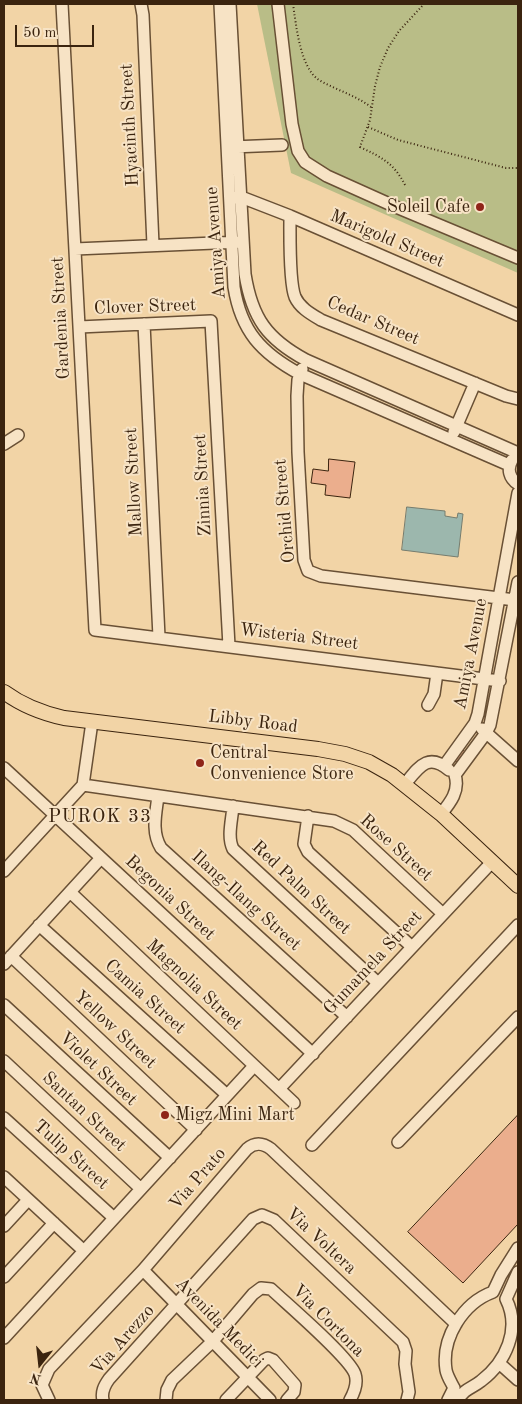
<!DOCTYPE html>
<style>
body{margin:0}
#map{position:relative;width:522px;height:1404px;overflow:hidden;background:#f2d4a6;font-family:"Old Standard TT",serif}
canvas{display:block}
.frame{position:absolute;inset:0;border:5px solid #3b240f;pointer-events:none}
.north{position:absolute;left:15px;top:1339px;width:50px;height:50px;-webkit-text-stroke:4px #f7e3c5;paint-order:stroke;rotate:196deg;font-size:14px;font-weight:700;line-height:20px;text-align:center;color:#3b240f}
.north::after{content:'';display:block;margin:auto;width:18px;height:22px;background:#3b240f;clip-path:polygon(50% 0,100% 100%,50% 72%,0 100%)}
.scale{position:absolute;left:15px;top:25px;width:79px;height:22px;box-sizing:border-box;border:2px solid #3b240f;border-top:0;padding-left:6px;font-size:15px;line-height:18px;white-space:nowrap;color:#3b240f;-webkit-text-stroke:4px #f7e3c5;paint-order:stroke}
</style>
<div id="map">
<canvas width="522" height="1404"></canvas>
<div class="frame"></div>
<div class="north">N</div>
<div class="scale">50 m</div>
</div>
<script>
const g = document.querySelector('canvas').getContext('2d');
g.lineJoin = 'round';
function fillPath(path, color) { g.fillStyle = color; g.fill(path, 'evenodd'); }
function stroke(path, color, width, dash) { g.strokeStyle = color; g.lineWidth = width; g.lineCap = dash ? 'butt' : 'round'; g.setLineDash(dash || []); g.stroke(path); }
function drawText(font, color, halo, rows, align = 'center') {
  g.font = font + ' "Old Standard TT",serif'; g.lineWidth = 4; g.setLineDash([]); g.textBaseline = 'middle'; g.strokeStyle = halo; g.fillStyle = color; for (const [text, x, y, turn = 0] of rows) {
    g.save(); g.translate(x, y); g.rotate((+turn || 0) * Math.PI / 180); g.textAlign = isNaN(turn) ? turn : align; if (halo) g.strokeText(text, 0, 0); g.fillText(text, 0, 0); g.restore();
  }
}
fillPath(new Path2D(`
 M257 4H518V273L291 173Z`), '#b9bd87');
const water = new Path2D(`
 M407 507 445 511V516L457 518 458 513 463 514 458 557 402 550Z`);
fillPath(water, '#9cb7ad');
stroke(water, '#757c6e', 1);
const building = new Path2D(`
 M329 459 355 462 350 498 325 495 326 485 311 483 313 469 328 471Z
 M459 747 469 755 461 765 451 758Z
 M518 1115V1224L463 1283 408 1232Z`);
fillPath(building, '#ebae8d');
stroke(building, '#3b240f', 1);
const minor = new Path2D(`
 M62 4 95 630 500 681
 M141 4 143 15 153 245
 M220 4 234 287C241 331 261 353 300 374L509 465
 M230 4 245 274C252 318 267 339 306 360L518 453
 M278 4 292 124 298 151 305 162 327 176 396 207 518 258
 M232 147 282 145
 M236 198 241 197 290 216 518 315
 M290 216C290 234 289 282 295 297 300 308 311 314 321 320L506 396 518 399
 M75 249 238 242
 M144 324 159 637
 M79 327 211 321 229 646
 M302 369 298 380 297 396 298 452 304 560 308 571 321 576 515 600
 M454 432 475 383
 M4 444 18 435
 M512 460C507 469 509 478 518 484
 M428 705 434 694 437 673
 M482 729 518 761
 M444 766 475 723 478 714 518 493
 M4 768 313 1054
 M405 784C419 767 428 752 449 770
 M83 785 334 821 353 830 443 914
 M158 796C156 813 151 832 161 848L347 1017
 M233 806C232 820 227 837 233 849L378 983
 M441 814C450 803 460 791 455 775L486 733 490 725 518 582
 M308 816 304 844 308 852 412 947
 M4 871 83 785 92 722
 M70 892 294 1103
 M39 925 227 1095
 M11 956 196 1130
 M4 964 101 858
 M4 1005 170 1158
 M4 1061 141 1189
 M279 1089 492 862
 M4 1118 114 1218
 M398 1142 518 1017
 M312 1145 518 925
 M4 1177 84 1251
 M4 1226 28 1200
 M143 1270 270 1400
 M4 1277 54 1223
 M506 1299 518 1272
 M4 1338 254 1066
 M499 1363 518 1380
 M454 1388C451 1382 447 1376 446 1370 441 1338 463 1303 493 1292L501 1275 518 1248
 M49 1400 42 1385 49 1369 143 1270 247 1149C255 1142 263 1143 271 1149L456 1324
 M103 1400C101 1392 104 1386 109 1379L253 1219 262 1215 274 1220 403 1342 406 1351 405 1364 409 1392 407 1400
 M166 1400 167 1390 172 1380 213 1341 253 1294 261 1288 271 1289C288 1305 349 1357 355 1374 358 1383 354 1393 350 1400
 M226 1400 264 1360 268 1358 273 1360 295 1385 294 1392 287 1400
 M448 1400 454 1388
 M458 1400C465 1388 471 1389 481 1381 506 1362 521 1329 506 1299`);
const major = new Path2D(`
 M4 692C23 706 41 713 64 718L318 749 345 754 369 762 392 775 441 814 518 886`);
stroke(minor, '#695035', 14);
stroke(major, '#3b240f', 16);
stroke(new Path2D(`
 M293 4C296 24 300 68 319 80 336 90 355 95 371 107
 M368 127 398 140 506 168H518
 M405 185C394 163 381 157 360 147L370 120 375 86 380 67 388 48 399 31 424 4`), '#3b240f', 2, [1, 2.5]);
stroke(minor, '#f7e3c5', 11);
stroke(major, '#f2d4a6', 14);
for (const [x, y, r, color] of [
 [480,207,5,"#8f2418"],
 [200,763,5,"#8f2418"],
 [165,1115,5,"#8f2418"]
]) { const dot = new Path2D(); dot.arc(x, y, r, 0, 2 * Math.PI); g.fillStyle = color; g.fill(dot); stroke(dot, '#f7e3c5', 2); }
drawText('18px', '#3b240f', '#f7e3c5', [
 ["Hyacinth Street",130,125,-93],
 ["Marigold Street",387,239,23],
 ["Amiya Avenue",216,243,-94],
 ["Clover Street",145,307,-2],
 ["Gardenia Street",61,318,-93],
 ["Cedar Street",373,321,23],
 ["Mallow Street",134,482,-93],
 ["Zinnia Street",203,485,-93],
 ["Orchid Street",285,511,-95],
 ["Wisteria Street",299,637,7],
 ["Amiya Avenue",471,654,-79],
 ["Libby Road",253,722,7],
 ["Rose Street",396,848,42],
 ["Red Palm Street",301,888,43],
 ["Begonia Street",170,898,43],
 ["Ilang-Ilang Street",246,901,42],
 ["Gumamela Street",373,963,-47],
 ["Magnolia Street",194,985,43],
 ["Camia Street",145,997,42],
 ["Yellow Street",115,1030,43],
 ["Violet Street",98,1069,43],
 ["Santan Street",84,1112,43],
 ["Tulip Street",71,1155,42],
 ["Via Prato",198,1179,-49],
 ["Via Voltera",321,1241,43],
 ["Via Cortona",328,1321,45],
 ["Avenida Medici",219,1323,46],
 ["Via Arezzo",123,1340,-49]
]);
drawText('18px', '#3b240f', '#f7e3c5', [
 ["Soleil Cafe",470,207,"right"],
 ["Central",210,753],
 ["Convenience Store",210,774],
 ["Migz Mini Mart",175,1115]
], 'left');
g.letterSpacing = '1px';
drawText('19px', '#3b240f', '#f7e3c5', [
 ["PUROK 33",100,817]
]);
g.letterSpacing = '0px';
</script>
